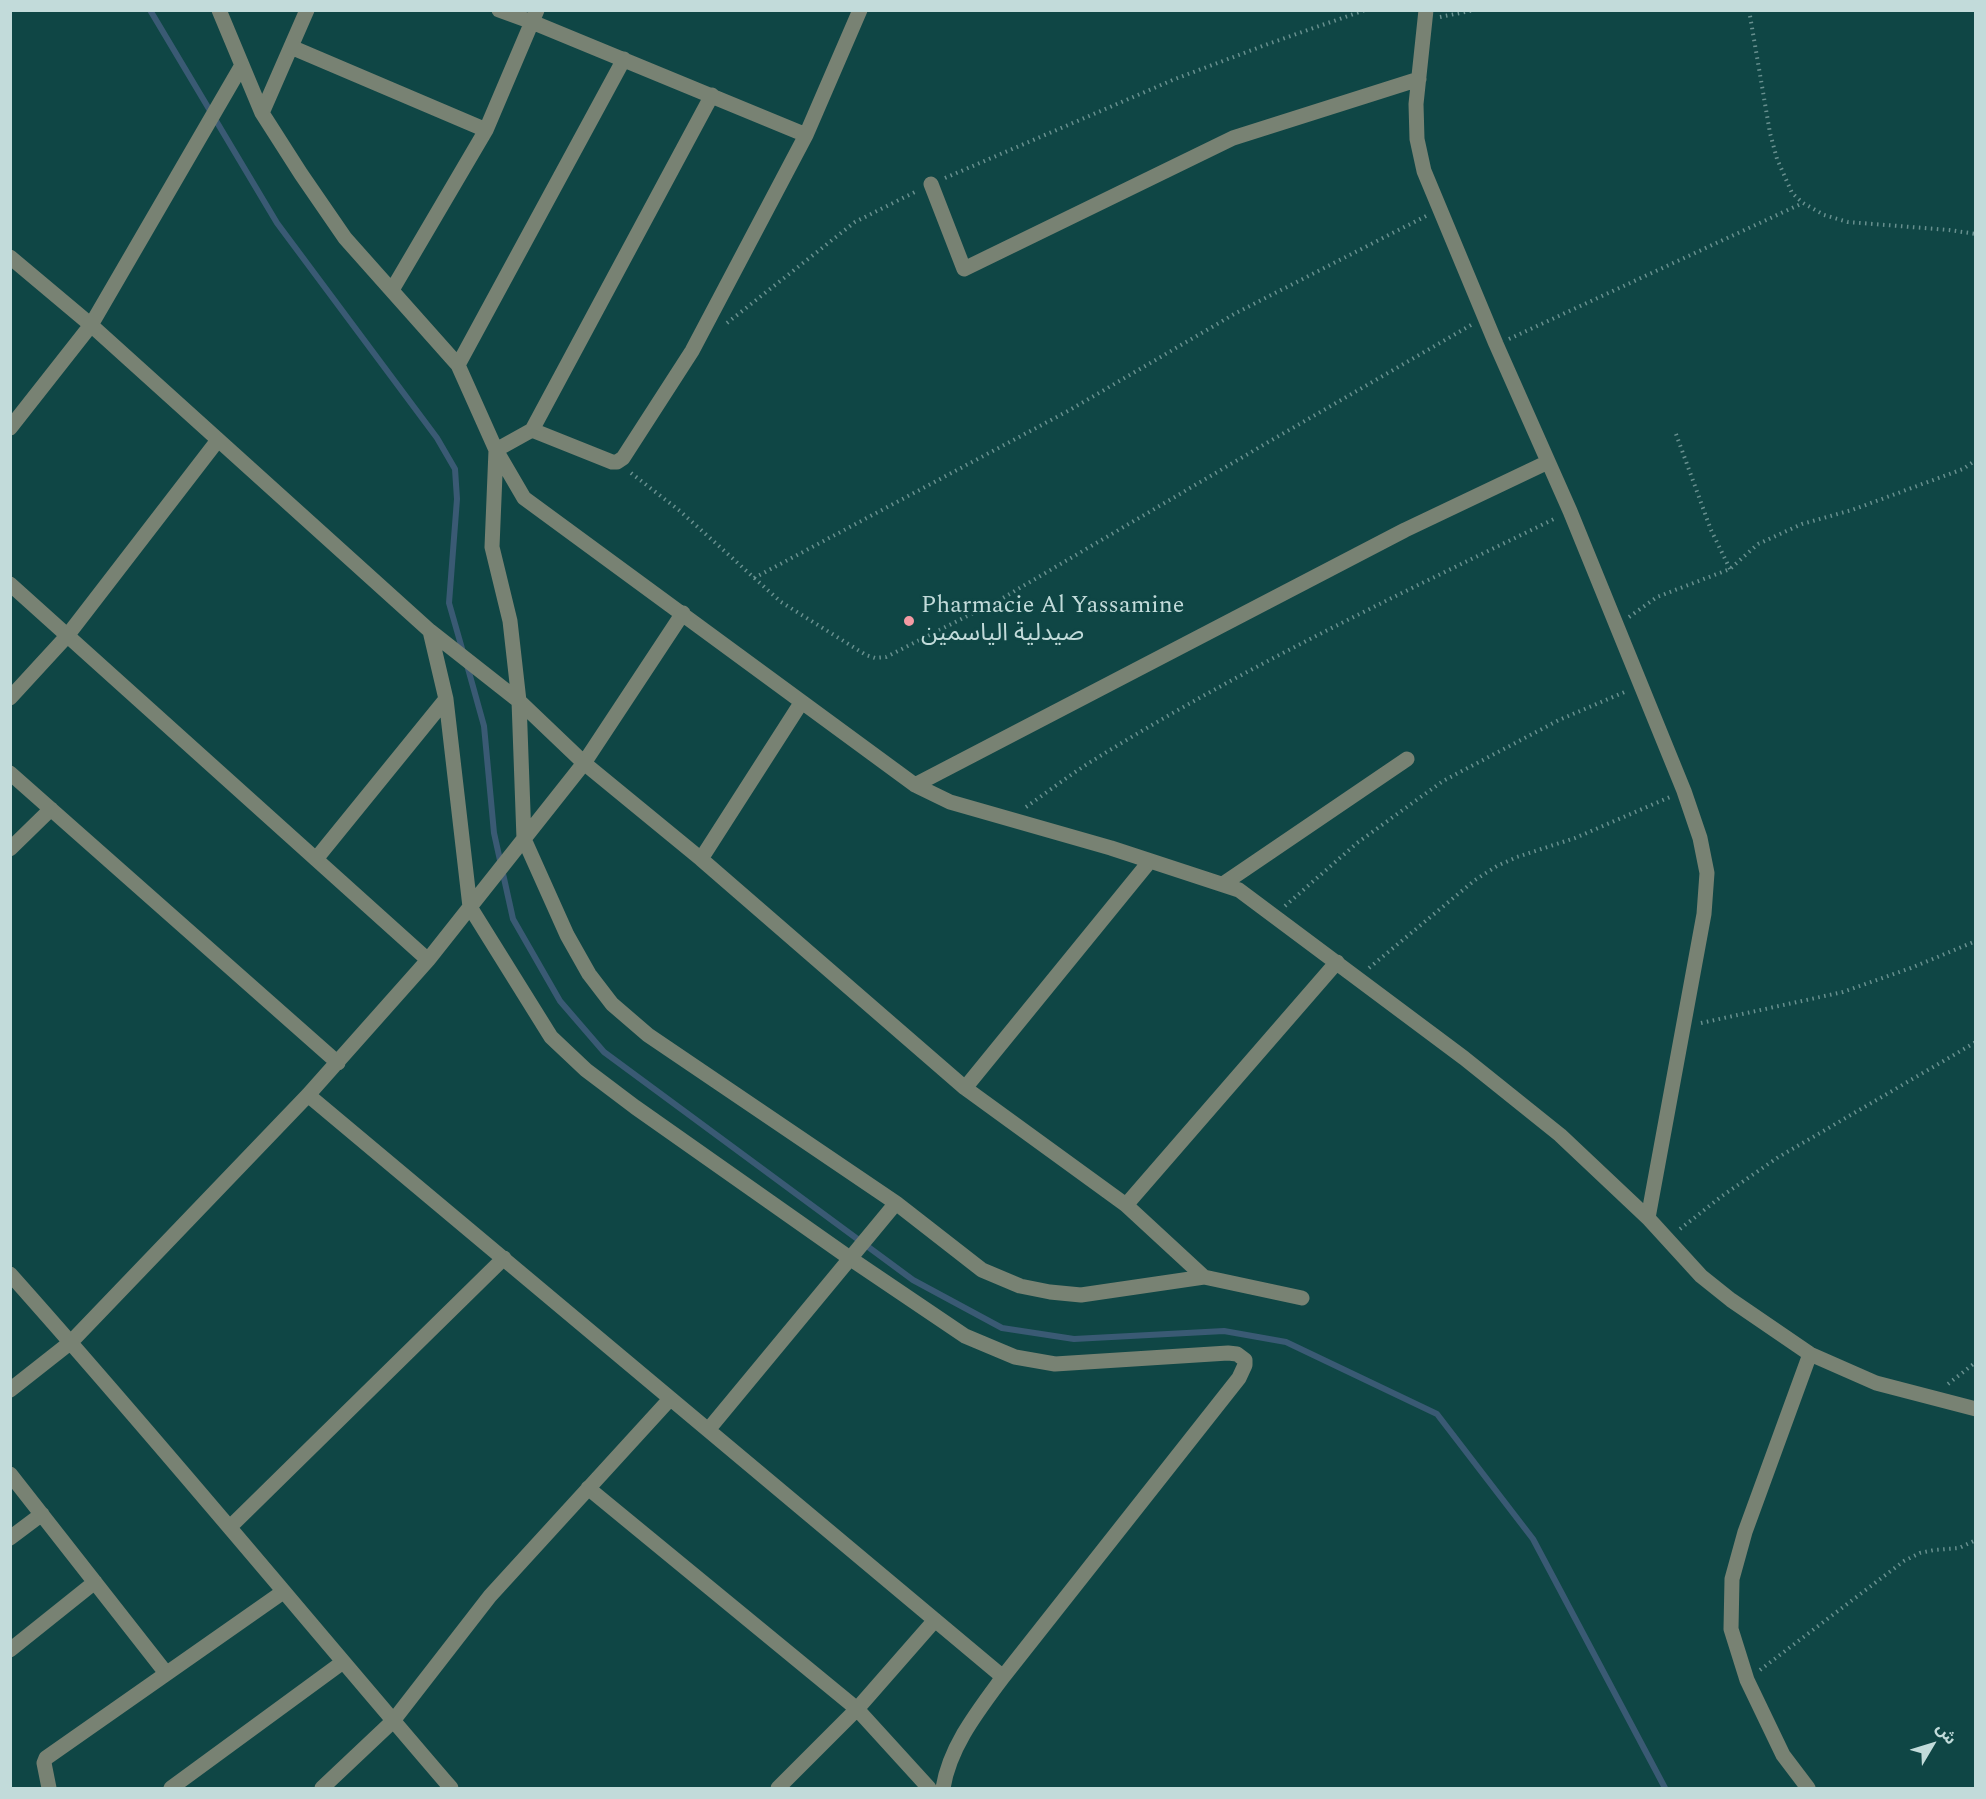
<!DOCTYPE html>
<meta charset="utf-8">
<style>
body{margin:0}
#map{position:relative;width:1986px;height:1799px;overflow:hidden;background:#0f4645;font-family:Spectral,"Noto Sans Arabic",serif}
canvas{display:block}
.frame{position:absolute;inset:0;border:12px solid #c2dbda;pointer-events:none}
.north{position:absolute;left:1902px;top:1715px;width:60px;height:60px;-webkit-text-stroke:4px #0f4645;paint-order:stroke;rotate:52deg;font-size:16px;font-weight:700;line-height:24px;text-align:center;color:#c2dbda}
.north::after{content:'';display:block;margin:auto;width:21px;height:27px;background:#c2dbda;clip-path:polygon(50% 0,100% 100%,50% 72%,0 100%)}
</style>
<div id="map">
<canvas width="1986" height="1799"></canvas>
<div class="frame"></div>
<div class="north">ش</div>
</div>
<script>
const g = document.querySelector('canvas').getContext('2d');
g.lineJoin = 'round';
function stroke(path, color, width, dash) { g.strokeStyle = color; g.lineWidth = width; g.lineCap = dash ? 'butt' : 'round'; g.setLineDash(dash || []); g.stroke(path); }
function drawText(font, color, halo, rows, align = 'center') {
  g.font = font + ' Spectral,"Noto Sans Arabic",serif'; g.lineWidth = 6; g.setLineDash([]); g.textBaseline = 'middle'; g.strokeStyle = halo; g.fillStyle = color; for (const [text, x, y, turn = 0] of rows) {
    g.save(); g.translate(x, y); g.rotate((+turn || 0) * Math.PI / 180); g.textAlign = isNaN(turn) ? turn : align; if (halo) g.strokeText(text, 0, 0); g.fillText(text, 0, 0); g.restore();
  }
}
stroke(new Path2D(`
 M150 10 277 223 437 438 455 469 457 499 449 603 463 652
 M467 665 484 726 494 833 513 919 560 1001 604 1052 913 1280 1002 1328 1074 1339 1224 1331 1286 1342 1437 1414 1533 1539 1665 1788`), '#3a5a74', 6);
stroke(new Path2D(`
 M1749 10 1770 133 1777 159 1792 193 1803 203 1824 215 1848 222 1949 230 1976 234
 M1440 17 1475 10
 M945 178 1175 79 1268 44 1365 10
 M727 323 855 222 917 191
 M1509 339 1803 203
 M1976 360V376
 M1676 434 1711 530 1730 569
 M631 473 680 511 781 602 866 655 875 658 886 657 1001 599 1265 444 1471 325
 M754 578 1068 411 1236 313 1426 216
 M1629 617 1657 597 1730 569 1758 544 1802 524 1852 510 1963 469 1976 460
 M1026 807C1049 791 1072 773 1097 758 1244 667 1400 594 1556 518
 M1285 906 1357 843 1443 781 1559 720 1627 691
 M1369 968 1475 880 1497 866 1517 857 1575 838 1670 797
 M1701 1023 1843 992 1911 968 1976 941
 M1680 1229 1722 1196 1777 1158 1976 1042
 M1948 1384 1976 1362
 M1760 1670 1904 1561 1920 1553 1934 1550 1959 1548 1976 1540`), '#68908f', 4, [1.5, 4.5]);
stroke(new Path2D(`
 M219 10 262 113 301 174 345 238 458 365 496 450 524 498 915 785 950 802 1111 848 1239 890 1464 1058 1560 1135 1648 1218 1701 1276 1731 1300 1810 1354 1876 1383 1976 1409
 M499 10 532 22 806 135
 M1426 10 1416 104 1417 139 1424 171 1496 344 1570 511 1684 791 1700 838 1707 873 1704 914 1648 1218
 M291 47 486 130
 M262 113 307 10
 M931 184 964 269 1233 138 1419 79
 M10 257 91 325 430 631 519 701 584 763 701 859 965 1088 1126 1205 1204 1277
 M392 290 486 130 537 10
 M458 365 624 59
 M10 428 91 325 242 65
 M532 430 712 95
 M496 450 492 547 510 621 519 701 524 839 567 935 589 974 612 1004 648 1035 896 1203 982 1270 1020 1286 1050 1292 1081 1295 1204 1277 1302 1298
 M496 450 532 430 612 462H617L623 458 692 351 806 135 860 10
 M10 584 428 960
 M430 631 446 699 470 907 551 1037 586 1070 635 1107 851 1259 965 1336 1015 1357 1055 1364 1228 1353 1237 1354 1245 1360V1365L1239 1378 1003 1677C978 1711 950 1746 943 1788
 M10 698 67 636 218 440
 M10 773 338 1063
 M915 785 1405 530 1548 462
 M10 849 51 809
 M316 859 446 699
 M701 859 801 703
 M1223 884 1407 759
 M965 1088 1150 861
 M308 1095 1003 1677
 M1126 1205 1337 962
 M10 1274C161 1443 304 1617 451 1788
 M10 1390 71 1342 308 1095 428 960 584 763 683 613
 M708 1430 896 1203
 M10 1474 166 1673
 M588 1488 857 1709 929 1788
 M230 1527 504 1258
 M10 1538 42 1514
 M10 1650 95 1582
 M49 1788 44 1763 46 1758 283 1592
 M171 1788 343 1662
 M322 1788 393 1721 490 1596 670 1399
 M778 1788 857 1709 935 1620
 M1808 1788 1783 1755 1747 1680 1731 1629 1732 1579 1745 1532 1810 1354`), '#788273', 15);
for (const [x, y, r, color] of [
 [909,621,6,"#f49aa3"]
]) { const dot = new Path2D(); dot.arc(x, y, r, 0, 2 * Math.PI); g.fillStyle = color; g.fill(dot); stroke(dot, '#0f4645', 2); }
drawText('24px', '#c2dbda', '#0f4645', [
 ["Pharmacie Al Yassamine",921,607],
 ["صيدلية الياسمين",921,635]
], 'left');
</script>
